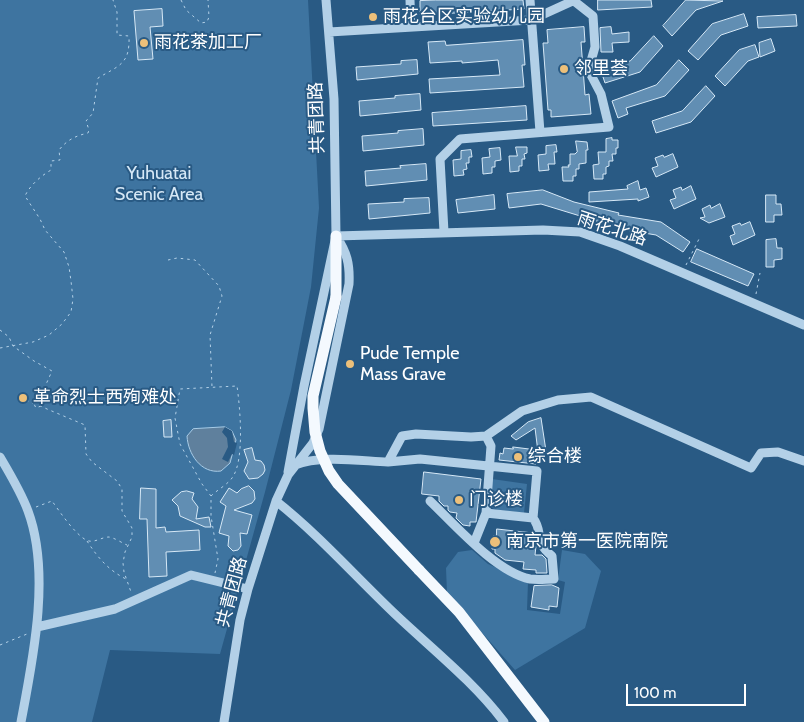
<!DOCTYPE html>
<meta charset="utf-8">
<style>
body{margin:0}
#map{position:relative;width:804px;height:722px;overflow:hidden;background:#295a84;font-family:Cabin,sans-serif}
canvas{display:block}
.scale{position:absolute;left:626px;top:684px;width:120px;height:22px;box-sizing:border-box;border:2px solid #fff;border-top:0;padding-left:6px;font-size:15px;line-height:18px;white-space:nowrap;color:#fff;-webkit-text-stroke:4px #295a84;paint-order:stroke}
</style>
<div id="map">
<canvas width="804" height="722"></canvas>
<div class="scale">100 m</div>
</div>
<script>
const g = document.querySelector('canvas').getContext('2d');
g.lineJoin = 'round';
function fillPath(path, color) { g.fillStyle = color; g.fill(path, 'evenodd'); }
function stroke(path, color, width, dash) { g.strokeStyle = color; g.lineWidth = width; g.lineCap = dash ? 'butt' : 'round'; g.setLineDash(dash || []); g.stroke(path); }
function drawText(font, color, halo, rows, align = 'center') {
  g.font = font + ' Cabin,"Noto Sans SC",sans-serif'; g.lineWidth = 4; g.setLineDash([]); g.textBaseline = 'middle'; g.strokeStyle = halo; g.fillStyle = color; for (const [text, x, y, turn = 0] of rows) {
    g.save(); g.translate(x, y); g.rotate((+turn || 0) * Math.PI / 180); g.textAlign = isNaN(turn) ? turn : align; if (halo) g.strokeText(text, 0, 0); g.fillText(text, 0, 0); g.restore();
  }
}
fillPath(new Path2D(`
 M0 0H308L319 208 311 287 291 390 265 492 220 654 110 650 92 722H0Z
 M492 479 527 484 524 513 499 510 494 509 490 505Z
 M472 550 488 564 528 582 527 610 560 614 565 582 558 580 562 550 585 554 601 571 585 628 515 670 447 593 446 568 458 552Z`), '#3e74a0');
const water = new Path2D(`
 M225 427 232 431 236 440 230 463 221 471C201 474 188 454 187 436L193 429Z`);
fillPath(water, '#5f809d');
stroke(water, '#a8cce7', 1);
fillPath(new Path2D(`
 M225 427 232 431 234 442 237 443 234 455 232 454 228 462 222 459 228 447 227 438 222 432Z`), '#295a84');
const building = new Path2D(`
 M436 0H523L524 9 420 15V1Z
 M598 0H651L652 7 598 10Z
 M686 0 723 1 696 10 672 36 663 26Z
 M162 9 163 26 150 27 153 59 138 60 134 11Z
 M744 14 748 26 721 35 698 60 688 51 712 24Z
 M796 15 797 26 758 28 757 17Z
 M584 27 585 42H581L585 95 589 94 591 114 551 117V110H548L543 43H548L547 30Z
 M611 27 612 34 629 32V42L612 43 613 52H601L600 28Z
 M654 36 663 46 640 72 605 83 601 71 630 61Z
 M771 39 775 51 760 57 759 43Z
 M523 40 525 65H522L524 87 430 93 429 79 500 75 498 60 462 63V61L430 63 428 42 445 41 446 45Z
 M755 45 759 57 748 61 725 86 715 76 739 50Z
 M417 60 418 74 357 80 356 67 401 64V61Z
 M679 60 689 70 665 96 626 108 628 114 618 118 612 101 656 85Z
 M706 86 715 96 691 122 656 133 652 121 682 111Z
 M420 94 421 110 360 116 359 101 395 98V96Z
 M526 106 527 120 433 126 432 113Z
 M423 129 424 145 363 151 362 136 398 133V131Z
 M612 138V140H618V148H616V154H612L613 161H609V166L606 167V174H603V179H594L593 165 599 164 598 152H606V139Z
 M576 141 587 142 588 150H586V163L579 164V169H576V176H573V181H563L562 167H569L568 165H570V154H575L577 152Z
 M556 145 557 152H554L555 164H548L549 170 539 171 538 155 546 154V146Z
 M516 147H527V153L524 154 525 159H522V166H519V171L510 172 509 156H517Z
 M500 148 501 160 495 161V167H492V173L483 174 482 158 490 157 489 149Z
 M471 150 472 157H469V163H466L467 169 463 170 464 175 454 176 453 160 461 159V151Z
 M673 154 678 167 656 177 652 168 658 166 655 158 663 155 664 157Z
 M426 164 427 180 366 186 365 171 401 168 400 166Z
 M638 181 640 190 646 188 649 197 638 201V199L589 202V192L628 189 627 186Z
 M691 186 696 199 674 209 670 200 676 198 673 190 681 187 682 190Z
 M543 190 574 202 619 213 618 215 661 222 690 242 683 252 656 235 626 230 541 204 509 208 507 194Z
 M494 195 495 209 458 213 456 200Z
 M766 195H776V204H781L782 215H774V222H766Z
 M429 198 430 213 369 219 368 204 404 202V199Z
 M720 204 725 217 709 223 700 218 705 217 702 209 710 205 711 208Z
 M750 222 755 235 733 245 730 236 735 234 732 226 740 223 741 225Z
 M776 239 777 248H782V259L774 260V267H766V240Z
 M697 249 754 274 748 286 691 262Z
 M541 418 546 451 538 452 535 428 516 440 511 436 528 422Z
 M171 420 172 437H164L163 421Z
 M513 447 537 450 536 464 499 460 500 453 503 454 504 448 513 449Z
 M252 448 255 460 261 461 264 465 265 470 263 474 258 478 249 479 244 471 248 462 244 450Z
 M424 472 481 479 476 522H470V526L463 525 456 518 457 513 450 512 448 510V506H444L439 501V496L422 494Z
 M249 486 254 491 255 499 252 503 234 510 252 515 247 534 240 533 241 546 238 550 233 551 228 546 229 536 219 533 226 506 220 502 229 488 237 493 241 489Z
 M141 488 156 489V528L165 527 166 532 199 530 200 550 166 552 167 576 149 577 147 519H140Z
 M187 491 194 493 192 499 198 507 196 519 209 517 211 527H205L180 516 178 506 172 500 181 492Z
 M497 529 533 533V544L536 546 535 555H542L546 559 547 573H536V570L523 569 524 562 505 560 495 553V549H492L493 536H496Z
 M552 585 559 588 557 607 549 606V610L531 607 534 586Z`);
fillPath(building, '#618eb3');
stroke(building, '#d6e8f6', 1);
stroke(new Path2D(`
 M181 0 186 10 201 23 207 22 209 17 208 0
 M168 260 177 258 195 260 219 286 222 296 210 335 212 387
 M686 265 699 239
 M756 294 760 273
 M0 330 9 337 13 346 34 361 52 371 39 400
 M0 348 33 342 49 335 62 324 71 312 73 299 71 281 69 267 64 252 45 230 40 219 25 196C30 185 41 176 51 170V161L60 160 59 150C67 140 75 136 88 133L89 130 86 121 93 113 98 78C120 65 130 64 129 36L117 35V12L113 0
 M26 400 33 403
 M41 406 36 408 34 404 39 401 41 406 47 409 85 425 86 454 92 462 117 481 122 489V511L132 528V537L125 552 123 563 124 572 131 592
 M211 496C217 490 227 485 232 478 245 461 240 407 237 386L180 389 175 418 180 444 202 484 211 496V516L218 559 215 573
 M36 507 52 501C60 512 74 533 86 540 94 544 101 537 109 537 115 538 122 543 127 545
 M87 541C98 558 109 571 128 580
 M0 645 27 634`), '#b3d0e7', 1, [2.5, 4]);
stroke(new Path2D(`
 M410 0 411 27
 M530 0 540 132
 M329 32 531 20 575 0
 M444 232 440 159 460 139 609 127 601 94 591 75V61L595 47 593 16 574 1
 M336 236 543 230 580 232 620 246 804 325
 M0 457C10 474 21 492 28 511 51 573 33 659 21 722
 M388 462 420 459 537 471 533 518 486 513
 M295 465C320 455 361 461 388 462L402 436 416 434 471 437 486 436 522 411 558 400 591 397 751 468 761 453 778 452 804 461
 M288 472 304 386 336 236 334 99 326 0
 M276 501C319 535 355 576 395 614 432 649 474 682 504 722
 M430 501C455 525 496 572 530 579 538 580 546 579 554 579L552 556C533 541 544 532 533 518
 M474 543 486 513 491 446 486 436
 M37 627 115 609 191 575 248 589
 M224 722 240 620 248 589 276 501 288 475 313 443 319 429 349 284C350 264 347 252 336 236`), '#b3d0e7', 9);
stroke(new Path2D(`
 M336 297V236
 M419 570 459 612 544 722`), '#f4f9fe', 11);
stroke(new Path2D(`
 M336 297 313 396V408L315 432 320 451 329 471 338 484 419 570`), '#f4f9fe', 11);
for (const [x, y, r, color] of [
 [373,17,5,"#edc07a"],
 [144,43,5,"#edc07a"],
 [564,69,5,"#edc07a"],
 [350,364,5,"#edc07a"],
 [23,398,5,"#edc07a"],
 [518,457,5,"#edc07a"],
 [459,500,5,"#edc07a"],
 [495,542,6,"#edc07a"]
]) { const dot = new Path2D(); dot.arc(x, y, r, 0, 2 * Math.PI); g.fillStyle = color; g.fill(dot); stroke(dot, '#295a84', 2); }
drawText('18px', '#fff', '#295a84', [
 ["雨花台区实验幼儿园",383,17],
 ["雨花茶加工厂",154,43],
 ["邻里荟",574,69],
 ["Pude Temple",360,354],
 ["Mass Grave",360,375],
 ["革命烈士西殉难处",33,398],
 ["综合楼",528,457],
 ["门诊楼",469,500],
 ["南京市第一医院南院",506,542]
], 'left');
drawText('18px', '#fff', '#295a84', [
 ["共青团路",317,118,-92],
 ["雨花北路",612,229,18],
 ["共青团路",232,592,-75]
]);
drawText('18px', '#d6e8f6', '#295a84', [
 ["Yuhuatai",159,174],
 ["Scenic Area",159,195]
]);
</script>
